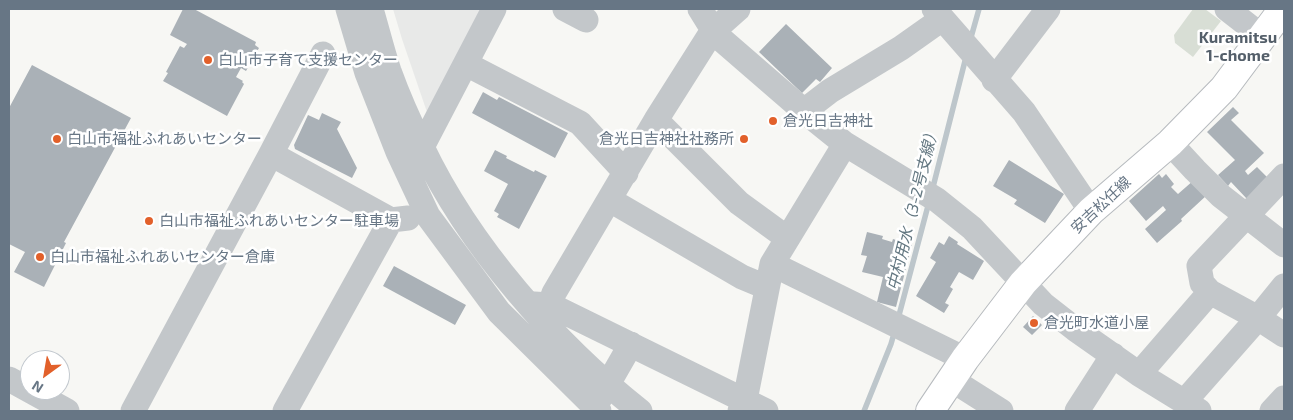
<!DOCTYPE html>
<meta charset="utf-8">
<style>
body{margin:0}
#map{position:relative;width:1293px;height:420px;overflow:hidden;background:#f7f7f4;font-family:"Exo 2",sans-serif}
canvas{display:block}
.frame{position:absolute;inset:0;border:10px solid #677685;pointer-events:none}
.north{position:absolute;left:20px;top:350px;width:50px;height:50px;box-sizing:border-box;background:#fff;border:1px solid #c2c8ce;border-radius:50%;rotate:212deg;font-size:14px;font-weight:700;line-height:20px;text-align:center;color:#677685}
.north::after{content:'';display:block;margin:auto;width:18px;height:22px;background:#e2602a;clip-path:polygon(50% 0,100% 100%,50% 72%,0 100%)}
</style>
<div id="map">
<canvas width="1293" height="420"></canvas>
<div class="frame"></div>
<div class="north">N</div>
</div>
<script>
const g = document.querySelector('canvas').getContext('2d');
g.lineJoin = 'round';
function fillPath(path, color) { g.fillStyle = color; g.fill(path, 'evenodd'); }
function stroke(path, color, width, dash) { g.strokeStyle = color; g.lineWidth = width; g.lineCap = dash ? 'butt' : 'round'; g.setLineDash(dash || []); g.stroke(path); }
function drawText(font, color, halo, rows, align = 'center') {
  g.font = font + ' "Exo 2","Noto Sans JP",sans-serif'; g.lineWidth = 5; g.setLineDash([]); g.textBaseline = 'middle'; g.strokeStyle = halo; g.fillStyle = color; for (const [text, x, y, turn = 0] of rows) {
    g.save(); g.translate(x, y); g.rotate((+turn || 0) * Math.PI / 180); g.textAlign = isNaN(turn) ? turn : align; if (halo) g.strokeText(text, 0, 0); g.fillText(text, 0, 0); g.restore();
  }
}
fillPath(new Path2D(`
 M393 9H485L429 118 402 39Z`), '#e8e9e8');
fillPath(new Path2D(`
 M1193 9H1205L1221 21 1193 57 1175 43 1174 35Z`), '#d8ded5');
stroke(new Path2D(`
 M970 41 979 9
 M932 191 966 57
 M898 319 929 202
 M864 411 891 344 895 330`), '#bdc6cb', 5.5);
fillPath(new Path2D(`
 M183 9H194L256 42 255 45 259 48 246 71 241 68 236 77 243 81 242 82 244 84 227 116 163 81 168 73 166 72 180 46 184 48 187 44 170 35Z
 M786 24 832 68 820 82 816 79 802 93 759 52Z
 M32 65 131 118 64 242 66 243 44 287 14 272 25 252 9 244V108Z
 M483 92 497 100 499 97 568 133 555 158 472 113Z
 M1233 107 1239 113 1231 120 1264 153 1245 171 1248 175 1257 167 1268 178 1247 199 1231 182 1228 186 1218 175 1235 160 1207 132Z
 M322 113 341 122 337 129 357 168 352 178 295 149 294 145 308 115 319 120Z
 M495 150 507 156 506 158 534 172 535 170 547 176 519 229 497 217 499 214 494 211 508 184 484 171Z
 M1009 160 1064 194 1045 223 1014 204 1017 200 993 186Z
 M1159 174 1162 178 1166 174 1174 184 1171 187 1178 194 1194 180 1207 195 1181 219 1182 221 1157 243 1145 229 1166 210 1163 206 1146 221 1129 201Z
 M867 232 883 236 882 239 892 242 893 239 912 245 896 307 877 302 883 277 862 272 867 256 861 255Z
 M949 236 958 242 957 244 984 261 973 280 959 272 950 287 953 289 945 303 949 305 944 313 916 296 936 262 930 258 939 242 944 245Z
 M394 266 466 305 455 325 383 286Z
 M1033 316 1042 325 1032 335 1023 327Z`), '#aab1b7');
const major = new Path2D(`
 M930 411 965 359 1023 283 1091 211 1170 143 1224 88 1283 9`);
stroke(major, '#b6babe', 30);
stroke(new Path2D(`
 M348 9 367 73 398 152 428 216 499 312 599 411
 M371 9C377 29 382 50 389 71 398 96 410 123 422 147 469 246 555 344 640 411
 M565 9 586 20
 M700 9 713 30 722 40 804 111 845 144 937 200 972 228 1043 304 1075 329 1139 374 1199 411
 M934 9 1024 112 1091 211
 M1227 9 1263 37
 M720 25 738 9
 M466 64 580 123 626 173
 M994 80 1048 9
 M804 111 830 91 901 48 942 19
 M656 120 739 203 787 238
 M1170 143 1195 170 1221 196 1284 245
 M422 147 494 9
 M271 154 391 220 408 218
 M1284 176 1199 266 1202 283 1210 292 1258 318 1284 335
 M610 200 742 277 766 287
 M772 264 965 359
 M534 304 550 305 766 411
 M550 305 554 293 656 120 713 30
 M1139 374 1210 292
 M9 379 67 411
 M952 380 1001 411
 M600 398 631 344
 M1184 402 1258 318 1284 286
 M133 411 271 154 323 54
 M285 411 391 220
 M740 411 745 400 772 264 845 144
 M1077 411 1113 355
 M1272 411 1284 398`), '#c3c7ca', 25);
stroke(major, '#fff', 28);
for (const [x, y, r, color] of [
 [208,60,5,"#e2602a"],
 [773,121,5,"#e2602a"],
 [57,139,5,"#e2602a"],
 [744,139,5,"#e2602a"],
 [149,221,5,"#e2602a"],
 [40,257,5,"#e2602a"],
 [1034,323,5,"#e2602a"]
]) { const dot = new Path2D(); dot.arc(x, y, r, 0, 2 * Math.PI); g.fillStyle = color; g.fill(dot); stroke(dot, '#fff', 2); }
drawText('15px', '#677685', '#fff', [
 ["白山市子育て支援センター",218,60],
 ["倉光日吉神社",783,121],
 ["白山市福祉ふれあいセンター",67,139],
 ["倉光日吉神社社務所",734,139,"right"],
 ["白山市福祉ふれあいセンター駐車場",159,221],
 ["白山市福祉ふれあいセンター倉庫",50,257],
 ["倉光町水道小屋",1044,323]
], 'left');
drawText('15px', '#677685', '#fff', [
 ["安吉松任線",1101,205,-43]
]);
drawText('bold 16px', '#545f6a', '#fff', [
 ["Kuramitsu",1238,38],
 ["1-chome",1238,56]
]);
drawText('italic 16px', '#637781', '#fff', [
 ["中村用水（3-2号支線）",913,208,-76]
]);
</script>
